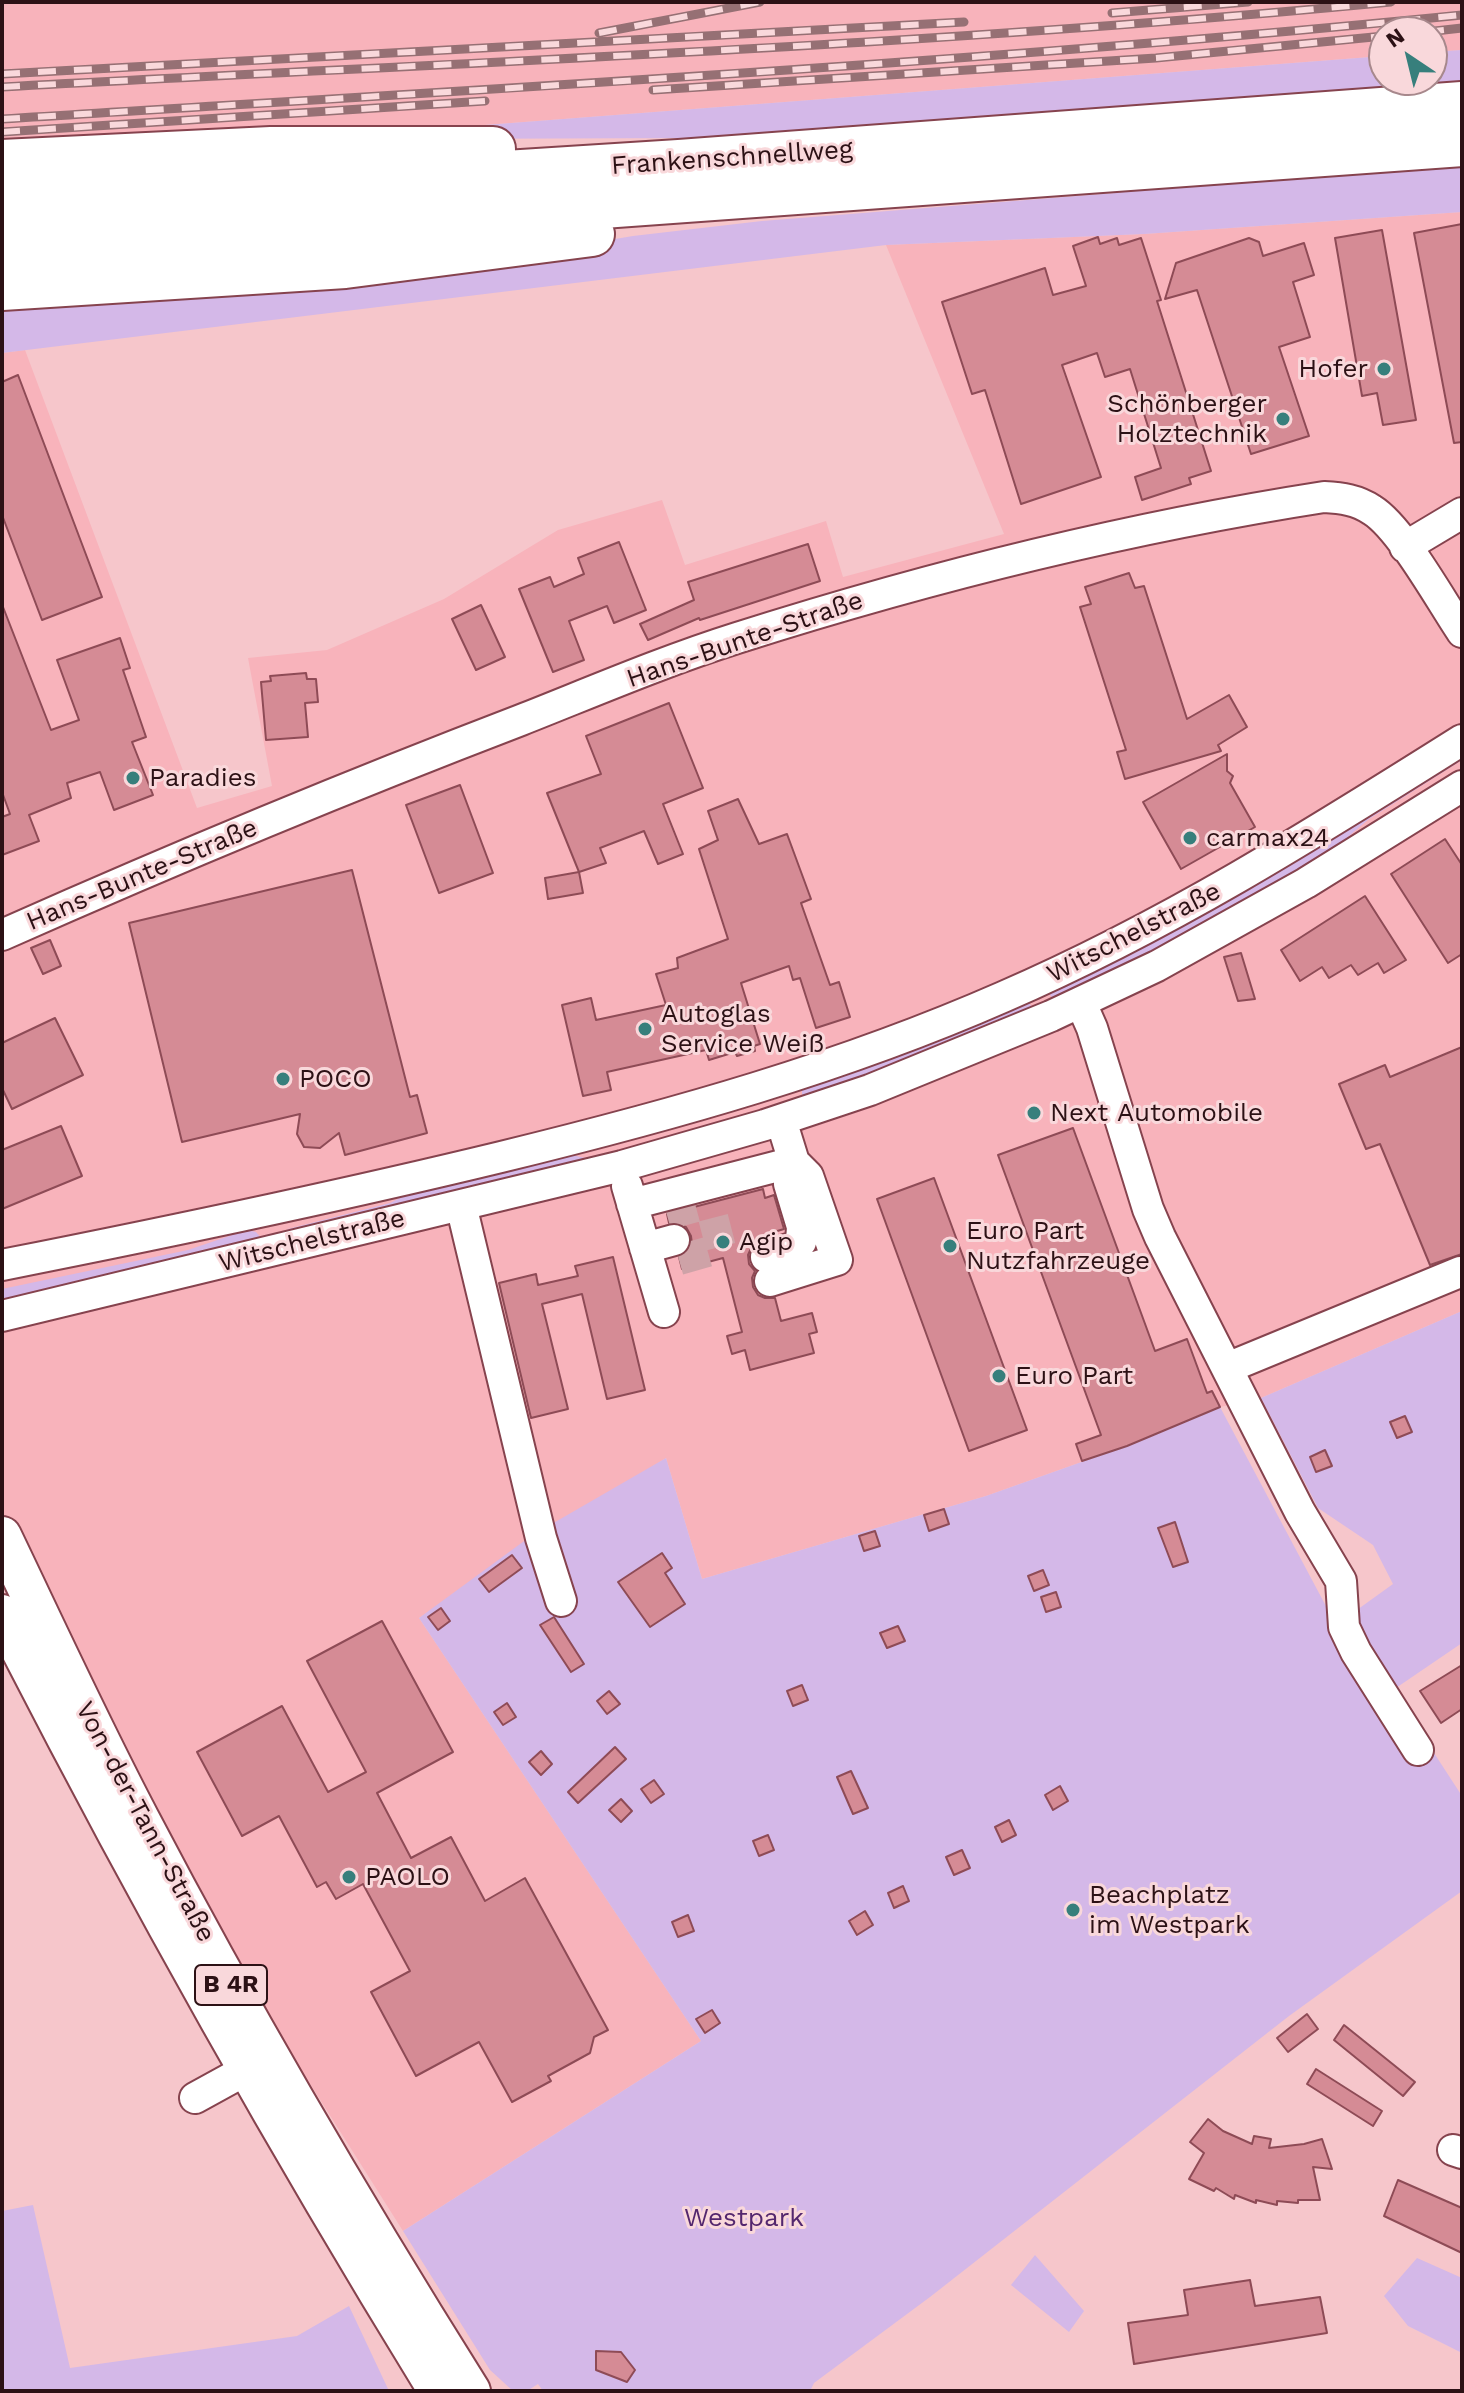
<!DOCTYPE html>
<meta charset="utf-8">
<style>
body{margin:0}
#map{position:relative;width:1464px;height:2393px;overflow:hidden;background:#f6c6cb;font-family:"Work Sans",sans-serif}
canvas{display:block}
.frame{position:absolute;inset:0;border:4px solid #2c1115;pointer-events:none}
.north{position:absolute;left:1368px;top:16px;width:80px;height:80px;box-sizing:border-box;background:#f9d8db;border:2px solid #a7888c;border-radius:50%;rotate:325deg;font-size:22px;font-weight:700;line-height:32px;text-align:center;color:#2c1115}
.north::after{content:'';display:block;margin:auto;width:28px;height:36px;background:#377f7c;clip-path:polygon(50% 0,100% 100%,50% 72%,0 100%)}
</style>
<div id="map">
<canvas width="1464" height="2393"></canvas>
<div class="frame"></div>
<div class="north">N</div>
</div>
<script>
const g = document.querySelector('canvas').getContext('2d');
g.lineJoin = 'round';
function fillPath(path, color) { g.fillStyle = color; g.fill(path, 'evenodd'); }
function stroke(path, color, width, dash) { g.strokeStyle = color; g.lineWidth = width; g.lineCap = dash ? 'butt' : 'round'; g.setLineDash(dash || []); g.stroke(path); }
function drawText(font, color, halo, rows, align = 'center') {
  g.font = font + ' "Work Sans",sans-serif'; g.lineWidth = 6; g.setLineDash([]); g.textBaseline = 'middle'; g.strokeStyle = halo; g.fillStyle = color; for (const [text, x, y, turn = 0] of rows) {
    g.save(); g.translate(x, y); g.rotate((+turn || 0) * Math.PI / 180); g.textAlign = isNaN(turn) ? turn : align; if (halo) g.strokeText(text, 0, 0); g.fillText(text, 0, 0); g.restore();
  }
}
fillPath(new Path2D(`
 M2 2H1462V50L1432 52V32H1384V56L407 131 2 149Z
 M1462 212V1311L1261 1398 1220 1407 1135 1443 986 1496 702 1579 666 1458 419 1618 701 2041 403 2231 75 1712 2 1568V353L25 350 197 808 272 786 248 658 327 650 444 599 558 530 662 500 685 565 826 521 843 577 1004 534 886 245 1144 234Z`), '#f8b3bb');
fillPath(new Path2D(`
 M1462 50V93L1116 107 694 138 421 139 407 131 1384 56V80H1432V52Z
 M1462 156V212L1144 234 886 245 2 353V298L573 246 633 236 762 221 1115 193 1283 170Z
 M1462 755V760L1369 819 1317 863 1231 913 1056 1003 1048 992Z
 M1023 1001 1030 1004 1034 1014 802 1099V1087Z
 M572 1155 590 1159 287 1237 285 1232 288 1229 390 1203 412 1192Z
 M247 1230 256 1232 262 1239 2 1304V1289L188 1250Z
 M1462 1311V1643L1393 1690 1462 1796V1891L1289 2016 930 2297 814 2383 810 2391H543L538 2384 527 2391H513L490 2370 403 2231 701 2041 419 1618 531 1536 666 1458 702 1579 986 1496 1135 1443 1220 1407 1336 1625 1393 1584 1373 1545 1318 1508 1261 1398Z
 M33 2205 70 2368 297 2336 349 2306 389 2391H2V2211Z
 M1035 2255 1084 2311 1069 2332 1011 2285Z
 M1417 2258 1462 2278V2353L1408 2326 1384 2296Z`), '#d4b8e8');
const building = new Path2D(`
 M1462 224V442L1454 443 1414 233Z
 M1382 230 1416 420 1383 425 1377 393 1362 396 1335 238Z
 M1098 237 1100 244 1117 238 1119 245 1141 238 1161 300 1157 301 1211 471 1189 478 1191 484 1142 500 1135 477 1161 468 1130 369 1105 377 1097 353 1062 365 1101 477 1021 504 985 390 972 394 942 302 1045 268 1053 295 1086 286 1073 246Z
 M1249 238 1259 242 1263 256 1304 243 1314 275 1293 282 1310 337 1279 347 1309 436 1251 454 1197 290 1165 299 1176 263Z
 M18 375 102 597 42 620 2 515V382Z
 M619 542 646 610 614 623 607 606 569 621 584 660 553 672 519 589 550 577 554 587 584 574 578 558Z
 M808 544 820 581 700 620 699 618 648 640 640 624 694 600 688 582Z
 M1129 573 1135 588 1144 586 1187 719 1229 695 1247 727 1218 745 1221 751 1125 779 1117 752 1126 750 1080 607 1091 604 1085 587Z
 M481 605 505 657 476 670 452 619Z
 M3 607 51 730 79 720 57 660 120 638 130 668 123 670 146 737 132 742 153 795 114 810 100 772 67 783 71 798 29 815 39 841 2 855V817L10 814 2 792Z
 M306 673 307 679H316L318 702 305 703 308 737 266 740 261 682 271 681 270 676Z
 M669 703 703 788 663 804 683 854 658 864 644 831 600 848 606 863 579 872 547 793 601 774 586 736Z
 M1227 754V771L1233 776 1230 783 1255 827 1181 869 1143 802Z
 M460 785 493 873 439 893 406 805Z
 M738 799 759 844 787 834 811 899 801 903 830 985 839 982 850 1017 816 1028 800 978 793 980 789 966 741 983 760 1044 754 1046 755 1051 737 1056 735 1052 709 1060 706 1050 607 1072 611 1090 583 1096 562 1005 591 998 596 1020 666 1005 656 974 678 968 677 958 728 939 699 849 718 840 708 811Z
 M1445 839 1462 865V954L1448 963 1391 874Z
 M352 870 410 1097 417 1095 427 1133 345 1155 339 1133 320 1148 304 1147 297 1134 300 1114 182 1142 129 923Z
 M579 872 583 893 548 899 545 878Z
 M1365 896 1406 960 1384 973 1378 963 1358 975 1351 965 1329 978 1322 967 1300 981 1281 950Z
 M50 940 61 966 43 974 31 948Z
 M1241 953 1255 999 1238 1001 1224 957Z
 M55 1018 83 1075 12 1109 2 1088V1043Z
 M1462 1047V1254L1430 1265 1380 1144 1366 1149 1339 1084 1385 1065 1390 1077Z
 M61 1126 82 1176 2 1209V1150Z
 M1073 1128 1155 1351 1187 1339 1207 1393 1212 1391 1220 1407 1127 1446 1082 1461 1076 1444 1101 1435 998 1155Z
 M934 1178 1027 1430 969 1451 877 1199Z
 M763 1189 765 1198 774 1195 784 1229 774 1232 775 1235 752 1246 748 1255 749 1264 755 1271 752 1278 753 1287 758 1295 765 1298H775L781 1321 812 1313 817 1332 809 1334 814 1353 750 1370 745 1350 732 1354 727 1336 742 1332 723 1258 682 1269 679 1257 687 1252 692 1244 691 1236 686 1227 678 1222 669 1223 667 1214Z
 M613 1257 645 1390 607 1399 582 1294 542 1304 568 1409 531 1418 499 1283 536 1274 538 1285 578 1276 575 1266Z
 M1405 1416 1412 1432 1397 1438 1390 1422Z
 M1325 1450 1332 1466 1316 1472 1310 1457Z
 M944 1509 949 1524 929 1531 924 1515Z
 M1175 1522 1188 1562 1173 1567 1158 1528Z
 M875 1531 880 1546 864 1551 859 1536Z
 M662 1553 672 1568 665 1573 685 1604 650 1627 618 1582Z
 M512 1555 522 1568 489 1592 479 1579Z
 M1043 1570 1049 1585 1034 1591 1028 1576Z
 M1056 1592 1061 1607 1046 1612 1041 1597Z
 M441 1608 450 1621 438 1630 428 1617Z
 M554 1617 584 1664 571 1672 540 1625Z
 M382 1621 453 1752 377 1793 411 1858 451 1837 485 1901 525 1878 608 2030 594 2037 590 2053 548 2076 551 2081 512 2102 479 2042 416 2076 371 1992 410 1971 363 1884 336 1899 326 1882 317 1887 279 1816 242 1836 197 1752 282 1706 328 1792 366 1772 307 1661Z
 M898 1626 905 1641 887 1648 880 1633Z
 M1462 1665V1709L1441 1723 1420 1691Z
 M802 1685 808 1700 793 1706 787 1691Z
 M609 1691 620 1704 607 1714 597 1701Z
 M507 1703 516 1717 503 1725 494 1712Z
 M615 1747 626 1759 578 1803 568 1792Z
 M541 1751 552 1764 541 1775 529 1762Z
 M851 1771 868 1808 853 1814 837 1777Z
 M654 1780 664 1794 651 1803 641 1789Z
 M1060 1786 1068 1801 1053 1810 1045 1795Z
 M621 1799 632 1811 621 1822 609 1810Z
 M1009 1820 1016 1835 1002 1842 995 1827Z
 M768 1835 774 1850 759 1856 753 1841Z
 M962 1850 970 1868 954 1875 946 1857Z
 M903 1886 909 1901 894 1908 888 1893Z
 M865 1911 873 1925 857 1935 849 1921Z
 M688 1915 694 1931 678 1937 672 1922Z
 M712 2010 720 2023 705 2033 696 2019Z
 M1307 2014 1318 2029 1288 2052 1277 2038Z
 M1344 2025 1415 2082 1403 2096 1334 2040Z
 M1316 2069 1382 2111 1373 2126 1307 2084Z
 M1208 2119 1223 2131 1252 2144 1254 2136 1271 2139 1269 2148 1304 2144 1322 2139 1332 2169 1313 2167 1320 2200H1298V2203L1277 2201V2205L1256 2200V2203L1235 2195 1234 2199 1216 2188 1214 2191 1189 2179 1204 2153 1190 2142Z
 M1398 2180 1462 2208V2253L1384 2216Z
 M1250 2280 1255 2306 1320 2297 1327 2333 1134 2364 1128 2323 1188 2315 1184 2290Z
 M596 2351 621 2352 635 2370 627 2382 596 2370Z`);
fillPath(building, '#d58b95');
stroke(building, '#8e4b56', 2);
stroke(new Path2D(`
 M667 1215 696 1207
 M679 1260 721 1248 712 1213`), '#cea2a7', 30, [30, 15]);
const minor = new Path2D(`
 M1405 547 1462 513
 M2 935C173 859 346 787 521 720 592 692 664 661 737 638 929 577 1125 528 1324 497 1342 498 1357 500 1372 510 1401 528 1441 601 1462 632
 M1081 1003 1092 1028 1148 1209 1160 1237 1300 1512 1341 1581 1344 1627 1356 1652 1418 1750
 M627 1186 664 1312
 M632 1204 794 1162 789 1184 802 1227 801 1242 794 1247 766 1257
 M461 1205 541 1538 561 1601
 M645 1248 674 1240
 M2 1265C169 1232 336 1197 501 1157 673 1115 841 1068 1003 997 1165 927 1313 834 1462 740
 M770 1281 837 1260 808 1176 794 1162 781 1120
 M2 1316 622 1166 765 1125 870 1090 1051 1016 1157 966 1306 883 1462 786
 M1227 1368 1460 1272
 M195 2098 246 2070
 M1453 2150 1462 2153`);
const major = new Path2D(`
 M2 1536C47 1630 91 1726 140 1819 242 2014 354 2205 471 2391
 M2 1614C137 1879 282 2138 438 2391`);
const highway = new Path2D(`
 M2 162 271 149H493
 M2 205 679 162 1462 104
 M2 244 353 224 1462 144
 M2 288 345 266 592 234`);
stroke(minor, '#86434e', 34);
stroke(major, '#86434e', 42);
stroke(highway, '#86434e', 48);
stroke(minor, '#fff', 30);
stroke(major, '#fff', 38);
stroke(highway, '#fff', 44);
const rail = new Path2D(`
 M1112 13 1248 2
 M1426 32 1462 28
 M599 33 760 2
 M2 74 964 22
 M2 87C465 62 930 46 1391 2
 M653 90 1156 58 1384 36
 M2 119C489 89 977 63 1462 15
 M2 132 485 101`);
stroke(rail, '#967074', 9);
stroke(rail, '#f9d8db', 6, [18]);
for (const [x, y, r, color] of [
 [1384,369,8,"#377f7c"],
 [1283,419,8,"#377f7c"],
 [133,778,8,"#377f7c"],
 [1190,838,8,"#377f7c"],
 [645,1029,8,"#377f7c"],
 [283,1079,8,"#377f7c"],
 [1034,1113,8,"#377f7c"],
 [723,1242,8,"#377f7c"],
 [950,1246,8,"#377f7c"],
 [999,1376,8,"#377f7c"],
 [349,1877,8,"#377f7c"],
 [1073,1910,8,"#377f7c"]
]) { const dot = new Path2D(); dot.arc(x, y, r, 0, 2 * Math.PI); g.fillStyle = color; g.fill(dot); stroke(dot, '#f9d8db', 3); }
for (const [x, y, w] of [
 [231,1985,72]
]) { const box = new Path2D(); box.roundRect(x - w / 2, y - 20, w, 40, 6); g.fillStyle = '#f9d8db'; g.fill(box); stroke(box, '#2c1115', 2); }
drawText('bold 24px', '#2c1115', null, [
 ["B 4R",231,1985]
]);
drawText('26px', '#2c1115', '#f9d8db', [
 ["Frankenschnellweg",732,158,-4],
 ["Hans-Bunte-Straße",745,640,-19],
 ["Hans-Bunte-Straße",142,875,-23],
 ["Witschelstraße",1134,933,-27],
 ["Witschelstraße",312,1241,-14],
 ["Von-der-Tann-Straße",145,1822,62]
]);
drawText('26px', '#2c1115', '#f9d8db', [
 ["Hofer",1368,369,"right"],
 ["Schönberger",1267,404,"right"],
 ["Holztechnik",1267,434,"right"],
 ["Paradies",149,778],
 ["carmax24",1206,838],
 ["Autoglas",661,1014],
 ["Service Weiß",661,1044],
 ["POCO",299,1079],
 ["Next Automobile",1050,1113],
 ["Euro Part",966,1231],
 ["Nutzfahrzeuge",966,1261],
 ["Agip",739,1242],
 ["Euro Part",1015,1376],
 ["PAOLO",365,1877],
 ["Beachplatz",1089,1895],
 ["im Westpark",1089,1925]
], 'left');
drawText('26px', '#54276e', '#f9d8db', [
 ["Westpark",744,2218]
]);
</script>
